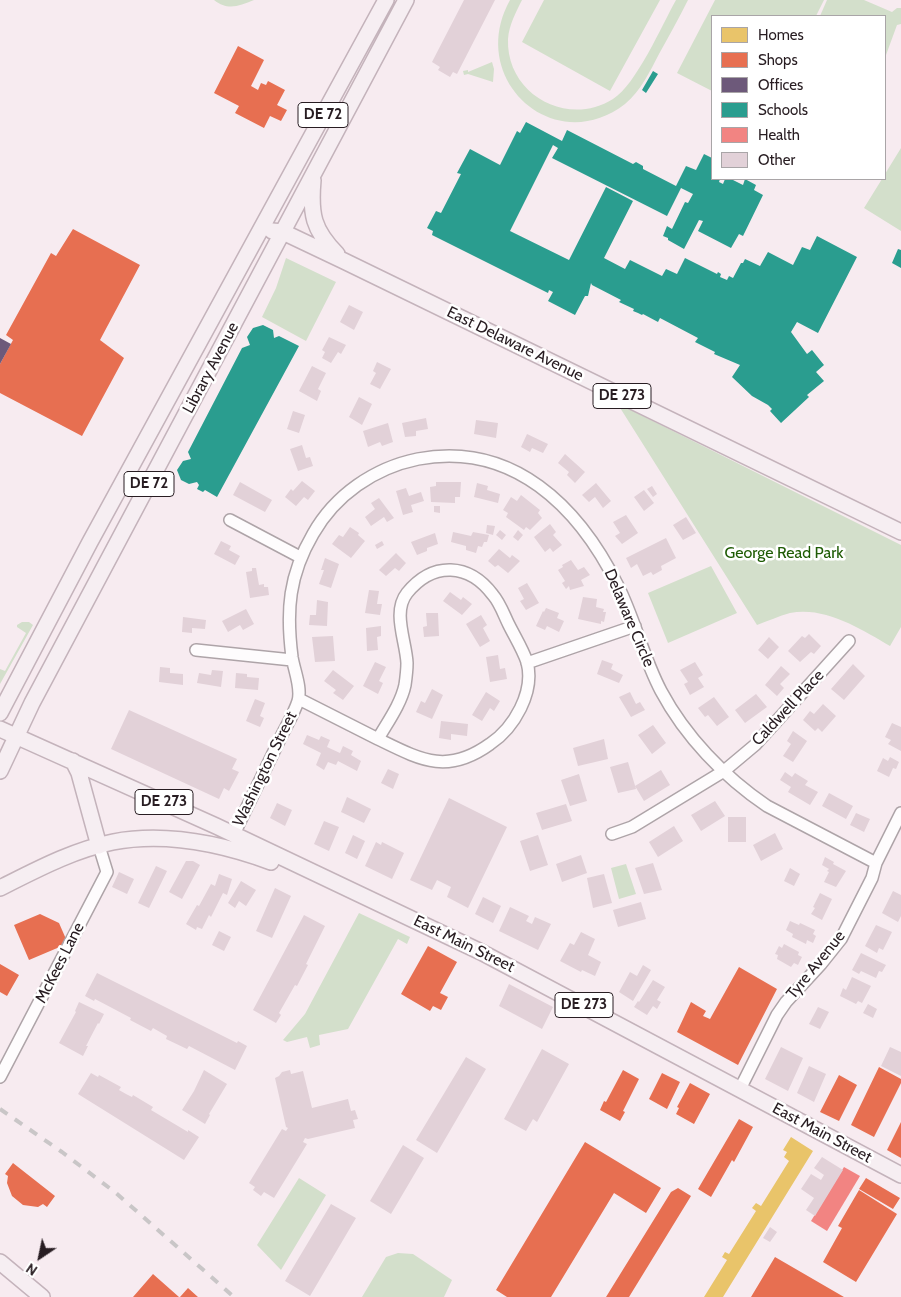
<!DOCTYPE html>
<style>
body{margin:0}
#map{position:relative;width:901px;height:1297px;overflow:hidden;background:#f7ebf0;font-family:Cabin,sans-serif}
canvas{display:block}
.legend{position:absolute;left:711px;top:15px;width:175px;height:165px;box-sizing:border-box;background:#fff;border:1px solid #a9a5a7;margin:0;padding:6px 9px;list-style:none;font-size:15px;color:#281d22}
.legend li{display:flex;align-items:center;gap:10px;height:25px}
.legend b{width:25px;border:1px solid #a9a5a7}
.north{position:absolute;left:15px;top:1232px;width:50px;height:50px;-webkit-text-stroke:4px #fff;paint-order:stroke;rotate:214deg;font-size:14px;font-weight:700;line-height:20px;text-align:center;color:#281d22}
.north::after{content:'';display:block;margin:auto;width:18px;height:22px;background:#281d22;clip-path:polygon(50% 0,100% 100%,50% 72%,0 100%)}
</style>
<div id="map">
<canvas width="901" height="1297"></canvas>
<ul class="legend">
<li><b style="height:14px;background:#e9c46a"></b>Homes</li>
<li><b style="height:14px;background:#e76f51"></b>Shops</li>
<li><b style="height:14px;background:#6d597a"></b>Offices</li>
<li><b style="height:14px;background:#2a9d8f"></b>Schools</li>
<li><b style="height:14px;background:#f28482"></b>Health</li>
<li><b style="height:14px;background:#e2d1d8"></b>Other</li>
</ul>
<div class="north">N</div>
</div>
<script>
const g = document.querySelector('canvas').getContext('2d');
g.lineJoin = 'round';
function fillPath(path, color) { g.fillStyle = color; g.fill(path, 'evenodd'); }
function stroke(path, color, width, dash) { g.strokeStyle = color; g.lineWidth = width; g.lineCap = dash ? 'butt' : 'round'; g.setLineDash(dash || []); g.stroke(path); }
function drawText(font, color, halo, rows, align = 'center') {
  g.font = font + ' Cabin,sans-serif'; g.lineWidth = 5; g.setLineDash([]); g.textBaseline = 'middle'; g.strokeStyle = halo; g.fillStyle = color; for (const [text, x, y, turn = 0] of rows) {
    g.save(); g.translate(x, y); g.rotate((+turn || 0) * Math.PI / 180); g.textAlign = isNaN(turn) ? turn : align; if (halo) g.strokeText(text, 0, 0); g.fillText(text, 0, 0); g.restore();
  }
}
fillPath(new Path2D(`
 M214 0H254C239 6 228 11 214 0Z
 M510 0H522C516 12 509 25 508 39 506 94 567 128 613 99 636 85 662 25 676 0H688C679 18 669 36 659 54 650 71 641 91 625 104 554 159 466 79 510 0Z
 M544 0H660L610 91 522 42Z
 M715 0H824L816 16H712V91L677 73Z
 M827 0H864L892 12 897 8H901V24L897 25 886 55 885 62V16H820Z
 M492 62 494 69 493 82 468 74 464 75 463 71 468 70V72Z
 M901 148V231L864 208 882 179H885V174Z
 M286 258 336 282 306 341 262 317 276 288Z
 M617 403 901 545V627L890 646C861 629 825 606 790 613 779 616 768 621 757 625Z
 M711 566 737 613 668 643 648 593Z
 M22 622H29L33 625 0 684V669L5 671 26 633 17 627V625Z
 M626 864 636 894 619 899 611 868Z
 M359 913 410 937 407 944 398 939 348 1029 319 1035 320 1045 310 1048 307 1037 287 1042 283 1040 305 1014Z
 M299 1178 326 1195 281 1270 257 1245Z
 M398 1253 413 1254 452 1280 444 1297H362L386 1257Z`), '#d3dfcb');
fillPath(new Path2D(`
 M791 1137 813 1151 723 1297H704L727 1260 722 1257 725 1252 729 1254 756 1211 752 1208 756 1203 761 1206 789 1161 784 1157 787 1152 783 1150Z`), '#e9c46a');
fillPath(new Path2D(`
 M238 46 264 60 251 86 258 90 261 83 266 85 268 81 285 90 277 105 287 110 281 121 270 116 264 128 235 113 239 106 214 93Z
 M73 229 140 265 100 340 124 358 82 436 0 393V364L13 340 6 335 51 253 56 256Z
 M40 914 59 923 66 939 62 946 29 960 14 925Z
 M428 946 457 962 440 993 448 997 441 1010 433 1006 430 1011 401 994Z
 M0 964 19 975 7 996 0 992Z
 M739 967 777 989 738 1065 677 1032 691 1002 706 1011 703 1016 710 1019Z
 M879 1067 901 1079V1083L874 1137 851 1125Z
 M623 1070 639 1079 623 1111 625 1112 620 1121 600 1110 604 1101 606 1102Z
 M662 1073 680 1082 667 1109 649 1099Z
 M839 1075 857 1085 839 1121 820 1112Z
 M690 1083 710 1094 694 1124 676 1114 679 1108 677 1107Z
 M739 1119 753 1127 734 1162 732 1160 711 1197 698 1189Z
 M901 1122V1158L887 1150Z
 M585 1142 661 1188 646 1213 614 1193 551 1297H507L496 1290Z
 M13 1163 55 1196 47 1207 43 1204 38 1207 23 1205 12 1196 7 1183 8 1176 5 1174Z
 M866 1178 900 1198 893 1209 859 1189Z
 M678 1188 691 1196 629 1297H606L671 1192Z
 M859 1190 897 1214 856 1282 823 1262 842 1228 838 1226Z
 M775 1257 844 1297H751Z
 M153 1274 179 1297H133Z
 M188 1288 198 1297H180Z`), '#e76f51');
fillPath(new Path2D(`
 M0 338 11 344 0 364Z`), '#6d597a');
fillPath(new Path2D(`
 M653 71 658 74 646 93 642 90Z
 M526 122 562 141 567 130 633 164 636 162 643 166V169L676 186 686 166 696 170 704 154 712 158V179H720L719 182 723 184 725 179H731L743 185 745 179 756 185 754 190 763 195 743 236 739 234 731 248 698 231 703 221 699 220 684 249 668 240V238L663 236 667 226 672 229 685 202 688 203 693 194 681 188 667 216 552 158 558 148 553 145 510 231 569 260 606 187 633 201 604 258 625 269 630 260 662 276 666 269 677 274 685 258 717 274 718 272 721 274 720 277 727 280 729 276 733 278 741 263H743L745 259 760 266 768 252 793 265 802 247 810 250 817 236 857 257 818 333 797 322 791 332 807 354 812 350 824 365 816 372 824 381 807 395 809 397 781 423 770 411 772 409 768 405 752 396 732 377 740 365 714 354 715 352 695 342 698 338 660 318 658 322 643 314 642 315 638 313 633 311 634 309 619 302 621 300 592 285 591 283 588 296H585L575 315 548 301 553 292 549 290 548 293 432 235 433 231 427 228 436 211 441 213 461 174 457 173 470 149 500 165 517 131 520 133Z
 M898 249 901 250V268L892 263Z
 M263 325 273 330 274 338 279 336 299 346 217 497 205 490 203 492 197 489 199 485 197 482 189 484 181 480 177 470 183 461 191 459 188 452 242 348 250 345 247 337 253 328Z`), '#2a9d8f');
fillPath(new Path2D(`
 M844 1167 860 1176 827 1231 811 1221Z`), '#f28482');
fillPath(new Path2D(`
 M464 0H495L457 74 453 72 450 77 438 70 440 67 432 62Z
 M349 305 363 312 354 330 340 322Z
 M329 337 346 345 341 354 338 352 331 363 322 358 325 352 322 350Z
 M377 362 391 369 380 389 370 384 376 373 373 371Z
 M312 366 326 373 318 389 321 391 317 401 299 391Z
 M359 397 372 404 362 425 349 417Z
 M293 411 305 415 299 433 287 429Z
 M426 418 428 429 416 431V436L405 437 402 423Z
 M476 420 498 423 496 438 474 434Z
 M388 423 393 442 382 446 380 442 368 447 363 431Z
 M527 434 548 444 543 453 532 448 530 452 521 447Z
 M302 445 306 458 310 457 313 466 298 471 290 449Z
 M565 454 585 472 575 483 567 475 569 472 558 463Z
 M302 481 315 491 308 500 304 497 296 506 285 497 291 489 293 491Z
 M240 482 272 500 265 512 233 495Z
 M436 482H461L460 497H455V503L431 502 430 487 436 486Z
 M477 483 488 486 487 490 500 494 498 503 474 497Z
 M596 483 611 501 603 508 595 497 589 502 582 495Z
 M652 486 657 494 653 497 647 489Z
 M406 488 409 496 421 492 424 501 411 505 413 512 403 515 396 491Z
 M644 490 654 503 644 511 634 497Z
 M521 495 540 510 538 513 542 518 530 530 526 527 524 530 506 517 508 513 503 510 511 497 517 501Z
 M379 498 394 518 387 522 384 517 371 526 365 517 375 509 371 503Z
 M434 506H440V513L434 512Z
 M626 515 638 533 622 544 615 536 620 533 613 522Z
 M686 517 696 533 683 540 673 525Z
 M550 524 556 532 553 535 562 545 553 552 550 548 545 552 534 537Z
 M487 525 495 526 493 535 486 533Z
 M350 527 359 533 358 535 365 541 351 558 332 544 339 535 343 537Z
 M500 530 506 535 502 540 496 535Z
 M518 530 523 535 518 541 513 537Z
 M453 532 471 536 473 532 489 535 487 542H484L482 547 478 546 476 553 466 550V546L451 542Z
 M435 533 438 544 427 548V551L417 555 411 542Z
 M666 538 676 558 661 566 662 570 653 575 651 572 643 576 637 564 631 568 626 558Z
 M221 541 231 546 229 550 240 556 235 565 214 554Z
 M382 541 384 545 377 549 375 545Z
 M499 549 510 558 512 555 520 561 508 573 498 565 495 567 488 561Z
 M396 553 406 563 399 571 395 568 386 576 379 570Z
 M325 558 339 564 331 588 319 584 324 570H321Z
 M571 560 578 570 584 567 590 575 581 580 584 586 570 590 569 586 566 589 562 583 565 581 558 570 563 567 562 565Z
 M252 568H256L259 585 264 584V587H268L269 595 250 598 246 572 252 571Z
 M527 583 539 603 526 610 520 601 524 599 518 588Z
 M369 590 379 591 377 604H382L380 615 365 613Z
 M450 592 461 600 463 597 472 604 462 615 443 601Z
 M583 597 597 599 596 607 604 609 603 612H606L604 622 601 621V624L578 619Z
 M317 600 328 602 327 626 309 625 310 615H316Z
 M546 608 559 613 557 618 564 621 559 632 547 626 545 630 536 626 543 611 544 612Z
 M246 609 254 624 243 630 240 625 228 632 222 621Z
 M426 613H438L439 636 424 637 423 627 427 626Z
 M481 615 487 625 483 628 490 641 480 647 466 624Z
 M183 617 206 620 205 629 192 628V633L182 632Z
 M381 626V636L377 637 378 650 367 651 366 628Z
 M809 634 821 646 814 654 811 652 800 662 788 651 802 636 805 638Z
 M333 636 335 661 315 662 312 637Z
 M769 637 779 647 768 659 758 650Z
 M498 655 500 669 505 668 507 679 490 682 486 657Z
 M602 660 613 664 611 669 623 675 619 683 597 674Z
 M375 662 386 667 379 681 383 683 378 694 363 686Z
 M695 662 703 675 698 678 704 687 690 695 684 684 688 682 680 670Z
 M853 664 865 676 844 700 831 689Z
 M781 666 790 674 780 684 784 688 777 696 765 685Z
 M160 667 170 668V673L183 674V685L159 682Z
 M212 670 223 671 221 687 197 683 199 673 211 675Z
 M333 670 354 686 343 700 333 693 336 690 324 681Z
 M236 673 247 674V677L259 678 258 690 235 688Z
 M432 689 443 695 432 719 416 712 421 701 425 703Z
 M486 692 500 701 494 711 490 708 482 721 472 715Z
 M630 692 636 704 640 702 645 710 631 717 619 697Z
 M756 694 767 707 745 723 735 710Z
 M714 697 729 717 717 726 708 715 705 717 698 708Z
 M255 699 265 703 260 716 264 718 260 727 246 721Z
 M823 704 836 716 822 732 818 728 815 731 803 720 810 711 814 714Z
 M129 710 237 759 232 769 239 772 229 791 224 788 219 799 111 749Z
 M441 721 468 724 467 736 451 734V740L439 738Z
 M892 723 901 727V751L888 744 891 740 885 737Z
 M653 725 666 743 652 754 638 735Z
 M793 731 807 741 793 762 783 756 791 744 787 741Z
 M307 735 319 740 321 736 330 740 327 747 340 753 343 746 353 751 351 755 361 761 357 771 338 761 336 765 328 762 324 770 316 765 321 753 303 744Z
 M604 739 608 759 578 766 573 748Z
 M890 757 899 762 896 769 893 768 889 777 877 771 883 758 888 761Z
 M628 762 636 789 618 793 610 767Z
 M388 769 399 774 393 789 381 783Z
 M661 770 670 785 644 801 635 786Z
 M785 772 792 777 795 773 808 781 805 785 818 792 810 805 788 792 791 787 780 780Z
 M579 774 587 801 570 806 561 780Z
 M829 793 853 806 846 819 822 806Z
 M347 797 371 809 364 823 341 812Z
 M449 798 507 827 468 908 447 897 451 887 437 880 432 890 410 880Z
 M715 801 725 816 701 831 691 815Z
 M277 803 292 810 285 826 270 818Z
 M566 804 572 821 542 830 536 813Z
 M856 813 870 819 864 832 850 825Z
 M728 817H746V842H728Z
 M324 821 339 827 329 851 314 844Z
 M674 826 683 841 658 857 649 842Z
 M775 833 783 849 761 861 753 845Z
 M353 835 365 841 357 859 345 853Z
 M538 835 548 865 530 871 520 841Z
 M376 842 381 845 382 842 404 853 392 879 365 866Z
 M581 855 587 873 562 882 556 864Z
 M825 857 834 862 833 864 846 871 836 887 824 882 829 872 827 871 829 869 822 865Z
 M186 861H193L200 865 182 899 169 892Z
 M653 863 662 890 644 894 635 868Z
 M156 866 167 871 149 908 138 903Z
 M790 868 800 874 794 886 784 881Z
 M119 872 134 879 127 894 112 887Z
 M219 874 232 879 227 895 223 893 211 917 209 915 202 929 197 927 196 930 186 924 197 905 199 906 211 884 215 886Z
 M604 874 612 903 593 908 587 878Z
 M241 881 256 890 246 906 239 901 235 908 228 903Z
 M275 888 291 896 272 938 256 931Z
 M893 891 901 895V916L898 922 882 913Z
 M820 893 832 899 822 920 811 914 815 908 813 907Z
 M483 897 501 906 493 923 475 914Z
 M641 902 646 919 618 927 613 910Z
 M510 907 529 916 526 921 532 924 535 917 551 924 538 950 499 931Z
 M304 915 325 926 306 964 308 965 297 986 295 985 279 1013 281 1015 276 1023 253 1010Z
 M790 921 799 925 800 923 815 930 813 934 816 936 813 943 807 940 806 944 792 937 793 934 786 930Z
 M876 925 892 932 883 950 879 948 877 953 865 946Z
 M219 931 231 937 224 951 212 945Z
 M581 932 595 939 588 955 601 962 595 976 582 970 581 972 560 961 570 943 574 945Z
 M784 944 799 952 798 955 802 957 798 965 794 963 791 967 777 959 778 955 775 954 779 946 782 948Z
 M861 953 886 965 882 972 879 971 876 978 861 971 859 974 852 970Z
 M643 965 651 970 633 1001 619 992 630 972 637 976Z
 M97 973 237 1043 238 1041 247 1046 235 1070 189 1046 187 1049 166 1039 167 1036 153 1028 151 1031 130 1020 131 1018 95 999 94 1001 85 996Z
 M852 977 871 986 862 1003 858 1001 856 1004 840 996 843 988 846 990Z
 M653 980 665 987 657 1000 661 1002 657 1009 653 1006 647 1015 634 1007 638 1001 639 1002Z
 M509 984 553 1007 542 1029 499 1006Z
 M79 1002 104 1014 99 1024 98 1023 86 1046H88L83 1056 59 1043 76 1012 75 1011Z
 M868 1004 877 1009 873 1018 863 1013Z
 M818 1007 829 1012 820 1029 809 1024Z
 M781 1047 803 1058 788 1091 765 1079Z
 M890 1047 901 1052V1076L881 1066Z
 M542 1049 569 1064 537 1122 533 1119 526 1131 504 1119Z
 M466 1057 486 1069 437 1153 416 1140Z
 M809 1066 826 1074 814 1102 797 1093Z
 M204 1070 227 1084 209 1114 210 1115 205 1124 182 1110 194 1091Z
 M290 1070 291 1074 303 1071 312 1108 348 1099 351 1111 355 1110 358 1119 353 1120 355 1128 308 1139 305 1138 303 1142 307 1144 274 1198 264 1192 261 1196 253 1190 255 1187 249 1183 282 1129 286 1131 288 1128 286 1127 275 1078 279 1076 282 1072Z
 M91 1073 98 1077 99 1075 121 1087 119 1090 126 1094 132 1097 133 1095 153 1107 151 1110 188 1132V1130L199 1137 184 1160 78 1094Z
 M403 1145 424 1158 391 1214 370 1201Z
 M822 1157 843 1170 815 1216 806 1210 814 1198 801 1189 811 1174 821 1180 824 1175 814 1168Z
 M331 1204 356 1218 310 1296 285 1281Z
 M770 1227 777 1232 770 1242 763 1238Z`), '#e2d1d8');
const minor = new Path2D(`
 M230 520 300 557
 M196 650 292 660
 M527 663 635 626
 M299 699 378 739C387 723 401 704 405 685 406 678 407 670 407 663 406 641 392 612 407 593 433 561 469 563 493 595 500 603 504 615 509 625 515 637 523 650 527 662 535 692 514 728 490 744 447 775 421 760 378 739
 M234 834C249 803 264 772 279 741 285 728 294 714 298 701 302 688 294 670 292 657 286 610 289 575 313 534 335 495 374 468 418 459 513 441 579 507 618 586 635 620 643 657 661 691 685 736 724 777 767 806L876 863
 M612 834 632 827 724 771 755 745 849 641
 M0 1077 107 872 99 846
 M740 1089 777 1015 786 1002 821 964 841 939 872 878 876 863 901 813`);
const major = new Path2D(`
 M313 180C310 214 313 230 337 254
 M272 231 283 232 344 261 901 532
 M0 713 90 542 386 0
 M0 729 216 826 481 952 901 1175
 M73 761 79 773 99 846
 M0 771 32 703 406 0
 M0 888C36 870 73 850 113 842 166 832 222 844 271 862
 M0 1262 42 1297`);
stroke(minor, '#aea4a8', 14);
stroke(major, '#c4b3bb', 18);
stroke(minor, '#fefcfd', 11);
stroke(major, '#f6eef2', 15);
stroke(new Path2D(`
 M0 1109 62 1152 116 1193 234 1297`), '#c9c6c7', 4, [9, 9]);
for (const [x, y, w] of [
 [323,115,50],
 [622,396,58],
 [149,484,50],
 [164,802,58],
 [584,1005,58]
]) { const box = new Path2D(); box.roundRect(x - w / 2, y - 12.5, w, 25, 4); g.fillStyle = '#fff'; g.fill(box); stroke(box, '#281d22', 1); }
drawText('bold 15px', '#281d22', null, [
 ["DE 72",323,115],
 ["DE 273",622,396],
 ["DE 72",149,484],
 ["DE 273",164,802],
 ["DE 273",584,1005]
]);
drawText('16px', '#281d22', '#fff', [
 ["East Delaware Avenue",515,344,26],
 ["Library Avenue",211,368,-62],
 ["Delaware Circle",629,618,67],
 ["Caldwell Place",788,708,-47],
 ["Washington Street",265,769,-64],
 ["East Main Street",464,944,26],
 ["McKees Lane",60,963,-63],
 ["Tyre Avenue",816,965,-51],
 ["East Main Street",822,1133,28]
]);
drawText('16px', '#1e5b04', '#fff', [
 ["George Read Park",784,553]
]);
</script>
